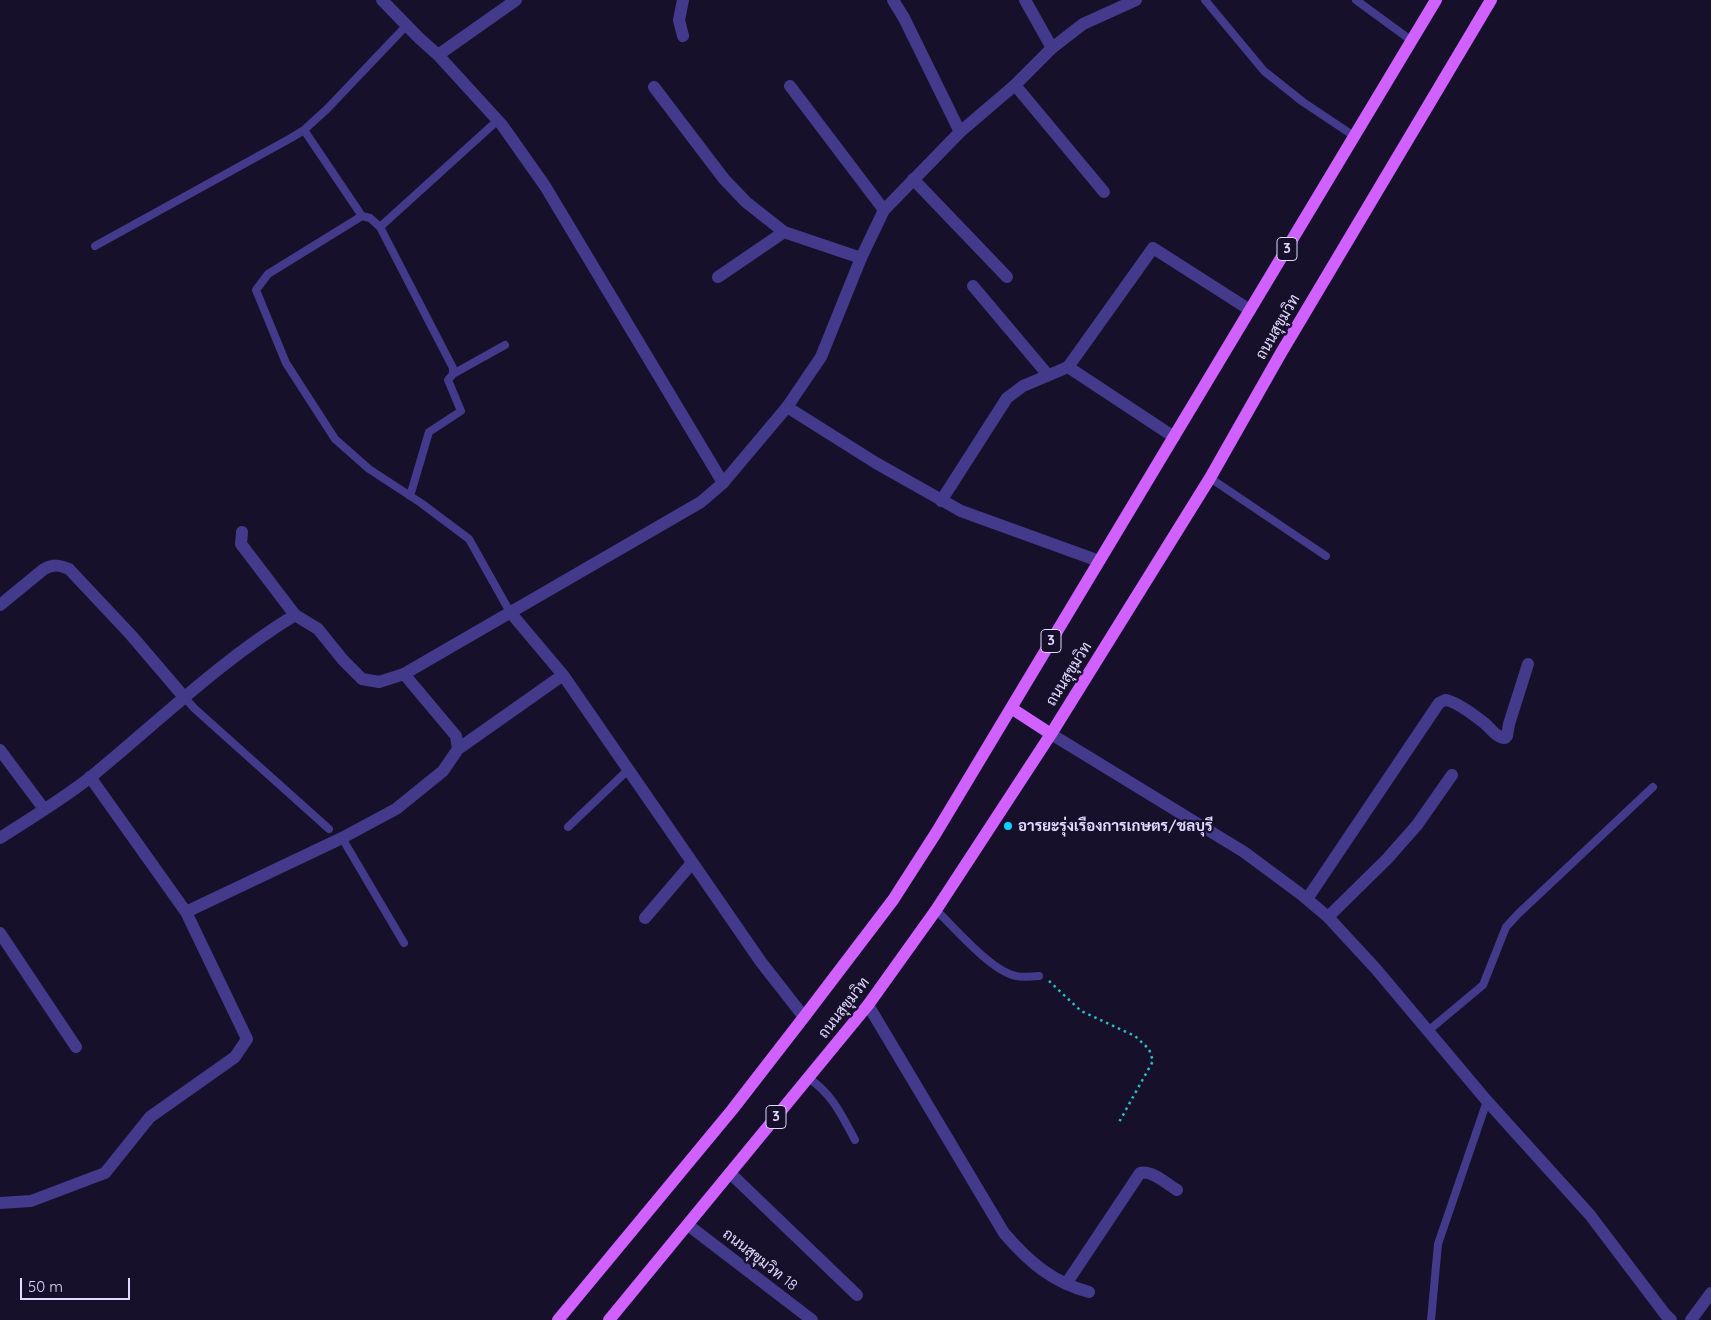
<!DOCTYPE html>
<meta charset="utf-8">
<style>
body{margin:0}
#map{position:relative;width:1711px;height:1320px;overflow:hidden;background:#17102b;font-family:Quicksand,sans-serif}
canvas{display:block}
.scale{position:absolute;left:20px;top:1278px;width:110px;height:22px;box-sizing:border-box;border:2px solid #e1daff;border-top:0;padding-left:6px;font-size:15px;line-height:18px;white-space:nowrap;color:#e1daff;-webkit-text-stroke:4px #17102b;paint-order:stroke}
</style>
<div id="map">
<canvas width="1711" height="1320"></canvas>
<div class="scale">50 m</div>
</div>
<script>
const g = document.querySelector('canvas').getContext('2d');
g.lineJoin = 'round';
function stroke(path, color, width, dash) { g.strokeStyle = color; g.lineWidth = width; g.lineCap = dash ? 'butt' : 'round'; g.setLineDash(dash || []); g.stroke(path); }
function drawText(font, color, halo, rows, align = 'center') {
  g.font = font + ' Quicksand,Sarabun,sans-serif'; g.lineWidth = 4.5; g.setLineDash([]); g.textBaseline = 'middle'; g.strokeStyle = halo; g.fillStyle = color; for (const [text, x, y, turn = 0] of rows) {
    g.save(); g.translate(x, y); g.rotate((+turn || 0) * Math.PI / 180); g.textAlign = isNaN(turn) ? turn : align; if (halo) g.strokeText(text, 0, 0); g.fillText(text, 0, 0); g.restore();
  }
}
stroke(new Path2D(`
 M1049 981 1081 1011 1135 1036 1149 1049 1153 1061 1118 1124`), '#2dbec0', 2.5, [2.5, 4]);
stroke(new Path2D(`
 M1205 0 1264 71 1303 102 1354 136
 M1356 0 1412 41
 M304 130 362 216
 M380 227 498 120
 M95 246 291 138 304 130 327 109 407 25
 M453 374 505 345
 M1210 478 1326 556
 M410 496 429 432 461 411 448 380 453 374V368L380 227 370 218 362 216 268 274 256 290 286 363 335 439 369 469 421 503 469 539 510 612
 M184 697 195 709 329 829
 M568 827 628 770
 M342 838 404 943
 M936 910C955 928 991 971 1016 976 1023 978 1032 976 1039 976
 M1428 1031 1483 985 1506 927 1518 914 1653 787
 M808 1078C832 1093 842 1116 855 1140
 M1431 1320 1438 1244 1487 1101`), '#433a8b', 8);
stroke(new Path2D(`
 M382 0 419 38 438 55 502 125 545 186 723 483
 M893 0 904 18 960 132
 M1025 0 1052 48
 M683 36 679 20 683 0
 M438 55 516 0
 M1015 85 1104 192
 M790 86 884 210
 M654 87 724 179 746 202 784 232 861 258
 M913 179 1007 277
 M718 277 784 232
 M973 286 1048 375
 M1068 367 1174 437
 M787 407 876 463 961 511 1099 561
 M941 501 1007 398 1023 386 1068 367 1153 248 1250 310
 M242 532 241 544 295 615
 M0 605 44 569C54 564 59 565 69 569L131 635 184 697
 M510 612 563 675 761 962 804 1017
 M1051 734 1244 852 1302 895 1328 917 1376 969 1487 1101 1590 1215 1665 1314 1671 1320
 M458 749 563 675
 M0 750 44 809
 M1307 899 1439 703 1445 700C1456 701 1474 715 1483 722 1490 727 1496 738 1505 738L1507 736 1509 724 1528 664
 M186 912 342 838 396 809 443 771 458 749 456 736 404 674
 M1328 917 1387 859 1417 825 1452 775
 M645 918 692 863
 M0 933 76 1047
 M868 1005 1004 1233C1029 1262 1052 1282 1089 1292
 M730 1173 857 1295
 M0 1203 31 1201 105 1173 150 1117 235 1057 247 1039 186 912 90 777
 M688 1225 812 1320
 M1066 1284 1140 1173C1152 1170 1167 1184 1177 1190
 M1691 1320 1711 1293`), '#433a8b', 12);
stroke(new Path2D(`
 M0 838C31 818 63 799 92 776 159 721 221 660 295 615L318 629 343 660 362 679 379 682 404 674 701 502 723 483 787 407 821 357 861 258 884 210 960 132 1015 85 1052 48 1083 24 1136 0`), '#433a8b', 12);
stroke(new Path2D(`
 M1011 708 1051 734
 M558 1320 732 1110 804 1017 893 900 936 833 1436 0
 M609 1320 868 1005 936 910 1051 734 1210 478 1281 353 1491 0`), '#d061ff', 12);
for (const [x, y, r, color] of [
 [1008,826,5,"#06d3ff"]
]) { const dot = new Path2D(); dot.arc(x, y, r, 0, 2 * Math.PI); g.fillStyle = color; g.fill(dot); stroke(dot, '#17102b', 2); }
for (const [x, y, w] of [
 [1287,249,20],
 [1051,641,20],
 [776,1117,20]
]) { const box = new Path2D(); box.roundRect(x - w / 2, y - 11.5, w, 23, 4); g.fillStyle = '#17102b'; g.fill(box); stroke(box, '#e1daff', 1); }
drawText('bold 14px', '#e1daff', null, [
 ["3",1287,249],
 ["3",1051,641],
 ["3",776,1117]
]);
drawText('15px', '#e1daff', '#17102b', [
 ["ถนนสุขุมวิท",1278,327,-60],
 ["ถนนสุขุมวิท",1069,674,-58],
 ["ถนนสุขุมวิท",844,1008,-52],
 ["ถนนสุขุมวิท 18",760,1260,38]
]);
drawText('bold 15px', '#e1daff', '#17102b', [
 ["อารยะรุ่งเรืองการเกษตร/ชลบุรี",1018,826]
], 'left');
</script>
